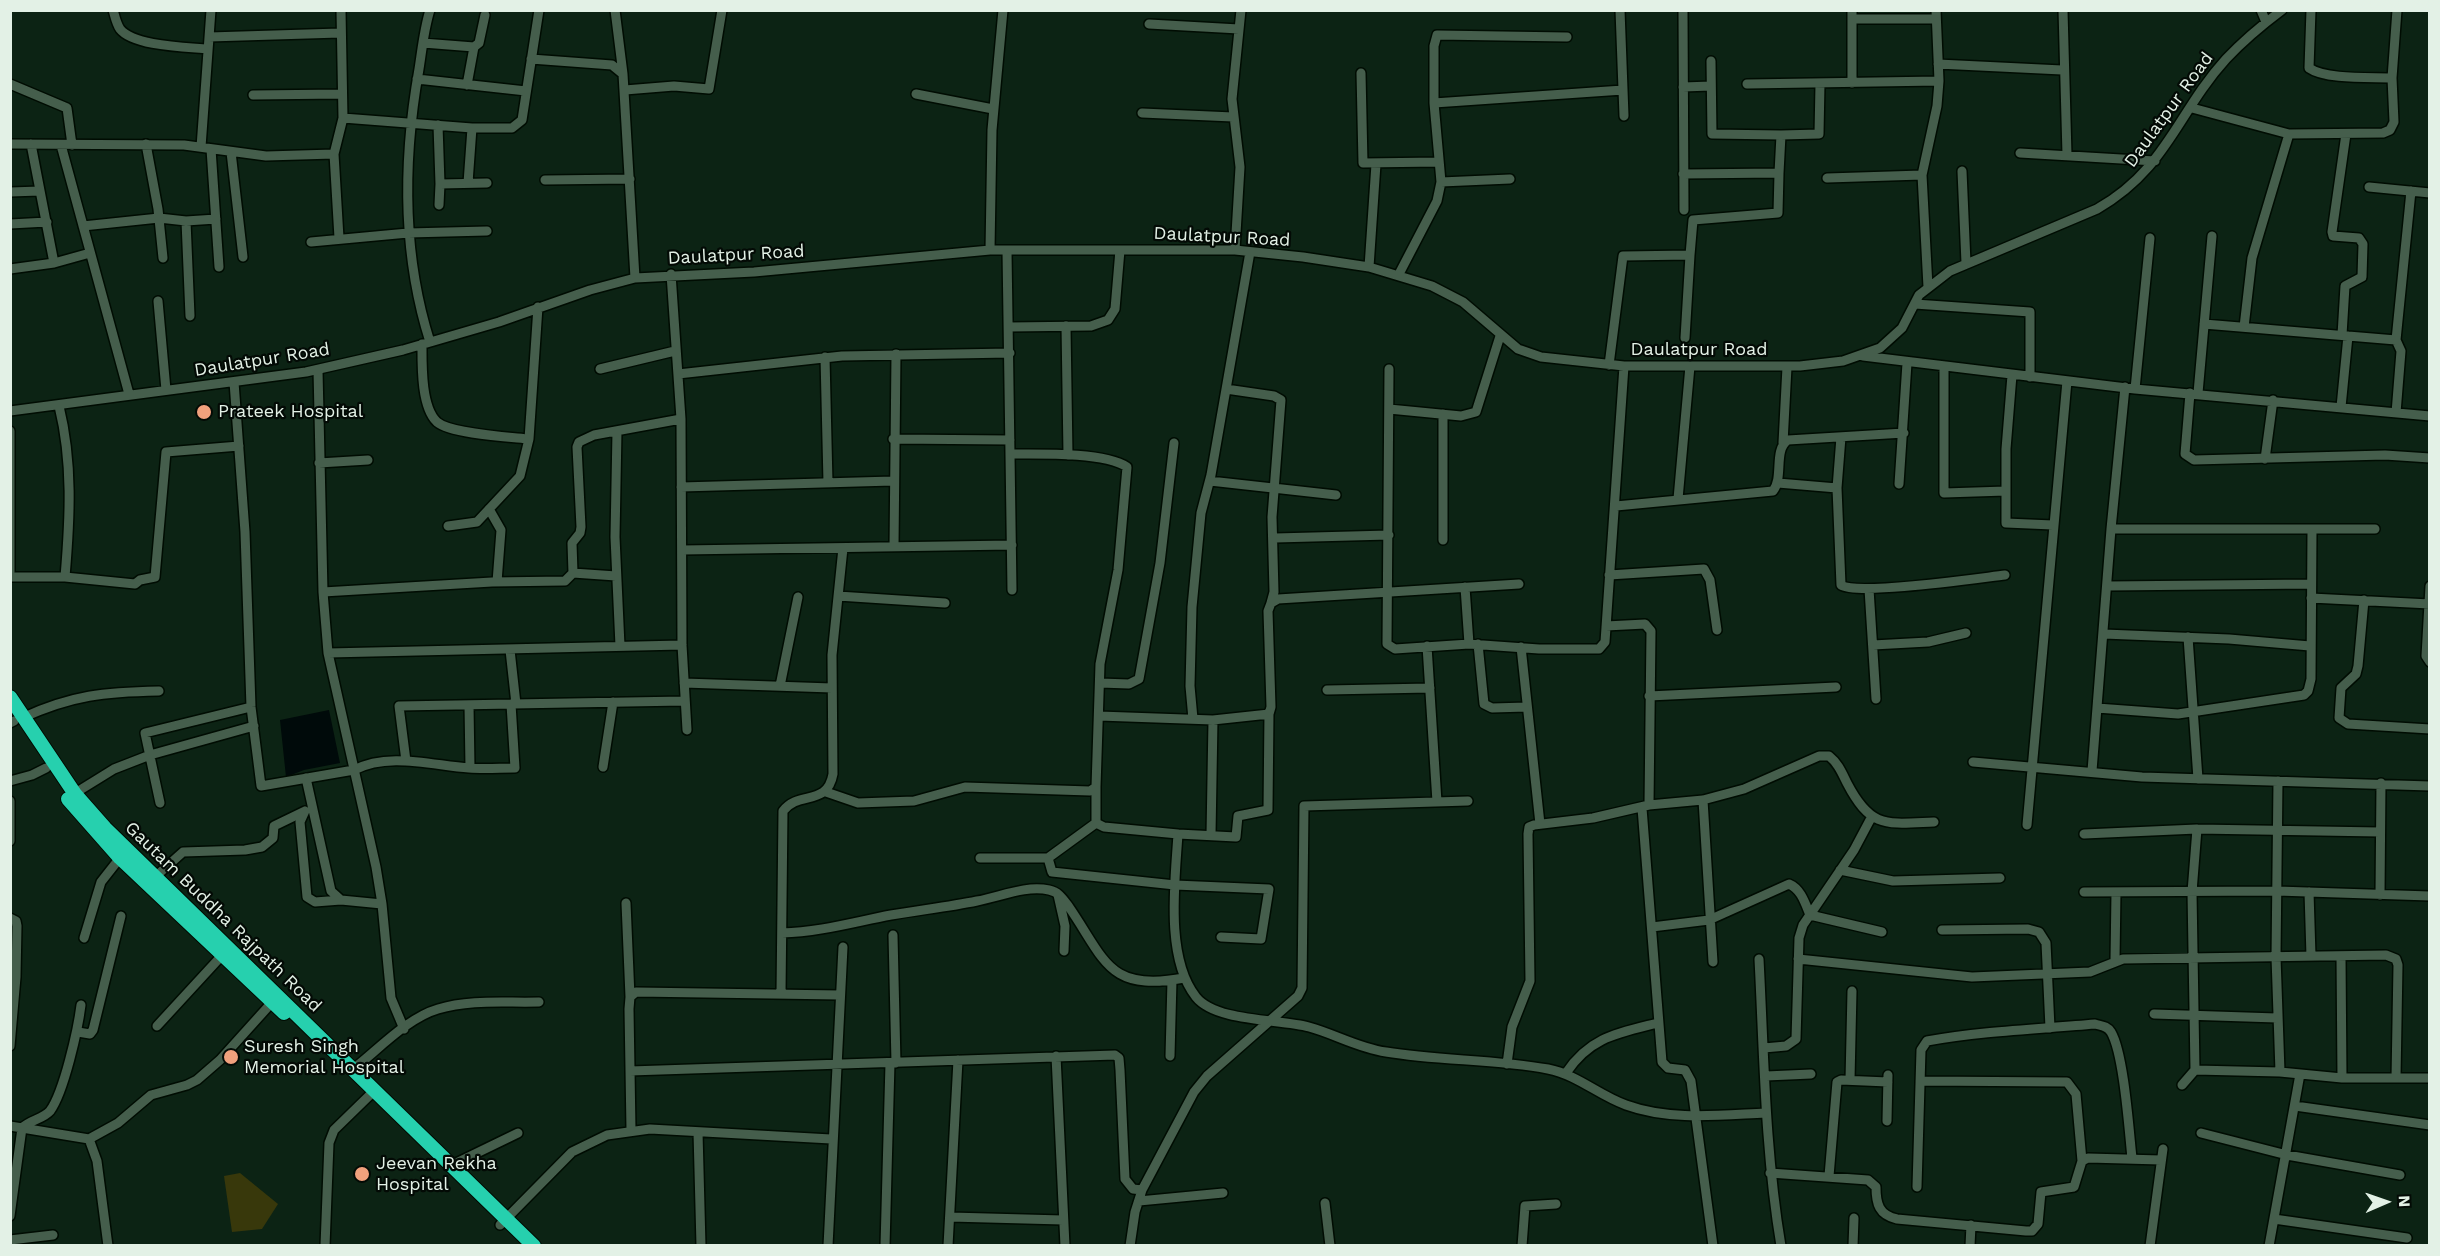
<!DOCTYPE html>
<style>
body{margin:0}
#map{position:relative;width:2440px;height:1256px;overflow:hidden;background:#0c2314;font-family:"Work Sans",sans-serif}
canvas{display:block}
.frame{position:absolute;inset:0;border:12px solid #e3f1e6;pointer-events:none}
.north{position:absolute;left:2356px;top:1172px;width:60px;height:60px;-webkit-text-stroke:4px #030a05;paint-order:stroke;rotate:88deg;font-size:16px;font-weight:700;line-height:24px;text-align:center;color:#e3f1e6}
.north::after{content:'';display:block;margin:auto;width:21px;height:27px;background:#e3f1e6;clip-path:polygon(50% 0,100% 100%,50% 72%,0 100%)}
</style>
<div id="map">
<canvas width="2440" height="1256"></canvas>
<div class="frame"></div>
<div class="north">N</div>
</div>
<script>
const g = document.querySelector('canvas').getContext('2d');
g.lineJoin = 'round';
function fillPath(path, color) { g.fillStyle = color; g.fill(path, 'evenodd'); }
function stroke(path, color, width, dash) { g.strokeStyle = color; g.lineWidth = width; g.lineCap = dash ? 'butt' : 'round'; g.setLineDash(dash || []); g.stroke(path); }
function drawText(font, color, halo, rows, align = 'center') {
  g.font = font + ' "Work Sans",sans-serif'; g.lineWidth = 4.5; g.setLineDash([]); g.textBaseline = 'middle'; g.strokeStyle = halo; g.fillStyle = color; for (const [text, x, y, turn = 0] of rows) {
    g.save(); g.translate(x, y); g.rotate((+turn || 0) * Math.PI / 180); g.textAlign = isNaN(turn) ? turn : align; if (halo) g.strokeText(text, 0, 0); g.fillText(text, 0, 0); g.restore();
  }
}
fillPath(new Path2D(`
 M240 1173 278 1204 262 1229 232 1232 224 1176Z`), '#38380b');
fillPath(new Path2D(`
 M329 710 340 763 304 770 286 777 280 720Z`), '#000a0a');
const minor = new Path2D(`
 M113 10C115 16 116 23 120 29 133 46 186 47 207 49
 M430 10C424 29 422 50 419 69 403 159 402 254 430 342
 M615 10 623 74
 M1620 10 1624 116
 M1683 10 1684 210
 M2063 10 2067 155
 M2261 10 2266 22
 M2311 10 2309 68C2326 80 2371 77 2392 78
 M1852 19H1936
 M1149 24 1239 29
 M209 37 340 33
 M423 43 474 47
 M531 59 612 65 623 74 635 278
 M1711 61 1712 134 1781 135
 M1938 64 2062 70
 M1361 73 1363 163 1439 162
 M417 79 526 91
 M1852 83V10
 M10 84 67 108 72 145
 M1747 84 1939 81
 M467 85 474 47 479 43 485 15
 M1683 87 1711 86
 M625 90 674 86 709 89 722 10
 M916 94 993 109
 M253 95 341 94
 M1434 103 1623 90
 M2192 108 2289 134 2383 133 2390 130 2394 122 2392 78 2397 10
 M1142 113 1233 117
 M343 118 472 128H512L522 120 539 10
 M438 125 440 184 487 183
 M10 144 184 145 266 156 334 154
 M31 144 54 263
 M146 144 158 209 163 258
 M61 145 129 394
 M201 147 211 10
 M211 149 219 267
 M231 152 243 257
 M2020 153 2155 161
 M1962 171 1966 263
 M1683 174 1779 173 1781 135 1819 134 1820 84
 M1827 178 1922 175
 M545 180 630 179
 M1441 182 1510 179
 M468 183 472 128
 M2369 187 2430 193
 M10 192 40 191
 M439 205 440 184
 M186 221 190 316
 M10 224 47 222
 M83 226 159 218 186 221 216 219
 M339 238 334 154 343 118 341 10
 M311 242 408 233 487 231
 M990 250 992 130 1003 10
 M1235 250 1240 167 1232 99 1241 10
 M1007 251 1012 590
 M1369 267 1376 164
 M10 269 54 263 90 253
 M671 274 681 419 682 645 687 730
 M1399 274 1437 201 1441 182 1434 103V46L1437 35 1567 37
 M1928 287 1922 175 1937 106 1939 81 1936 10
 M158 301 166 390
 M1915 304 2030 312V377
 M2204 324 2396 340 2401 351 2396 413
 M1066 326 1068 455
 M1009 327 1091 326 1108 320 1115 309 1120 250
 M2244 327 2252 258 2289 134
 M2342 335 2345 286 2362 277 2363 244 2359 238 2333 236 2332 232 2346 134
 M1685 338 1690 255
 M2396 340 2411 191
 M422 344C422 365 421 407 437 422 451 434 510 437 529 439
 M1863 356 2135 389 2430 416
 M825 357 828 483
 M1609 365 1623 256 1690 255 1693 220 1778 213 1779 173
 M1944 367V493L2006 491
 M600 369 675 351
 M1389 369 1387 644 1395 649 1469 644 1539 649H1599L1605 642 1624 366
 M318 370 323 592 328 653 376 867 382 904 391 998 404 1029
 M678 374 842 356 1010 353
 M2012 375 2006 449V523L2053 525
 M234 382 245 532 251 707 261 786 354 770C388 752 431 765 469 768 484 769 500 768 515 768L511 704
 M1226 389 1274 396 1281 400 1272 517 1274 592 1271 603
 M2135 389 2150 238
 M2190 393 2185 454 2194 460 2385 455 2430 458
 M2198 393 2212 236
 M59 406C73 463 70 518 65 577
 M2341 407 2348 336
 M1389 409 1461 416 1476 412 1500 336
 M10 411 306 372 403 350 499 322 590 290 635 278 754 272 990 250H1235L1303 257 1369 267 1432 286 1463 302 1518 349 1541 357 1624 366H1800L1843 361 1880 348 1902 328 1919 295 1950 271 2097 209C2167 169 2177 113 2226 59 2243 41 2262 25 2282 10
 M1443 414V540
 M10 431V572
 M617 431 615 537 620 646
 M1841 437 1837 488 1841 585C1857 596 1979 578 2005 575
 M893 439 1010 440
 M1783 443 1787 367
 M2265 459 2273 400
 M319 463 368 460
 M1210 481 1336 495
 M1778 483 1837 488
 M1899 484 1907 363
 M681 487 893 481
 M1678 499 1690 366
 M1616 506 1773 491C1784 477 1773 450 1788 440L1904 433
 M489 509 501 530 497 582
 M448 526 477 522 520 476 529 439 538 307
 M2111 529H2375
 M1275 538 1389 535
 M894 547 896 354
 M682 550 1012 545
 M573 573 616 576
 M1609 575 1704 569 1710 580 1717 630
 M10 577H65L135 584 140 580 155 577 166 452 239 446
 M2108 586 2311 584
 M2430 586 2426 656 2430 662
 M1465 587 1469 644
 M1869 589 1876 699
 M323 592 492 582 565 581 573 573 572 543 580 533 581 527 577 447 579 442 594 435 681 419
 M838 596 945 603
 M2311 598 2430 604
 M2364 600 2358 666 2356 674 2341 688 2339 718 2348 724 2430 729
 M1606 626 1645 624 1651 631 1649 805
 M2104 634 2229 639 2310 646
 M2188 637 2198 779
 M1478 644 1484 704 1492 708 1527 707
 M1873 645 1928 642 1966 633
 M1427 646 1437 802
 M1521 647 1540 824
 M510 650 516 704
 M328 653 682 645
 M684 683 832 688
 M1100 683 1129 684 1139 679 1160 563 1174 443
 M780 686 798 597
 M1327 690 1430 688
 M1649 696 1836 687
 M469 705 470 768
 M2097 708 2178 714 2304 695 2308 691 2311 679 2312 530
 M1099 716 1213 720 1269 714 1271 707 1268 611 1271 603 1278 599 1519 584
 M22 718C72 695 105 692 159 691
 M1193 719 1190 686 1192 607 1201 513 1211 475 1250 252
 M10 723 14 721
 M406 761 399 706 684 701
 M1973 762 2142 777 2430 786
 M603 767 613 702
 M2092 771 2111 529 2125 387
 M306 778 331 891 341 900 382 904
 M10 781 32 775 46 768
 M2278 781 2276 957 2280 1072 2342 1078H2430
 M1096 787V823L1104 827 1178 834C1175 882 1165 958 1196 997 1216 1022 1279 1019 1309 1027 1335 1034 1358 1048 1386 1052 1440 1061 1494 1059 1548 1069 1578 1075 1598 1095 1626 1105 1670 1121 1720 1115 1765 1113
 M826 792 858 803 914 801 965 787 1090 791 1096 787 1100 664 1118 570 1127 467C1104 452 1039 454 1010 454
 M72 795 114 769 150 755 254 726
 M1703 800 1713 962
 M10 801V841
 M160 803 145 733 251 707
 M1642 808 1662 1062 1668 1068 1685 1070 1691 1081 1713 1246
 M305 811 300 822 307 897 315 902 341 900
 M2027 825 2067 381
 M1178 834 1236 837 1238 816 1268 810 1269 712
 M2084 834 2197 829 2380 832
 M1211 835 1213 720
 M980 858H1048L1096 823
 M1048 858 1052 872 1175 885 1269 889 1261 939 1221 937
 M1840 870 1893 881 2000 878
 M155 877 183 852 245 850 262 847 273 838 274 826 305 811
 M2084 892 2277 891 2430 896
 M2309 892 2311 956
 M1058 895 1065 926 1064 951
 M2380 895 2381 783
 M626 903 630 997
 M10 918 16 921 17 926 16 977 10 1046
 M1652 927 1709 920 1789 884C1801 889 1805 903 1810 915L1882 932
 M1942 930 2028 929 2039 932 2046 943 2050 1028
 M782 933C820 932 854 922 891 915 919 910 948 907 977 901 1000 897 1025 885 1049 890 1059 892 1063 899 1069 907 1106 961 1108 992 1184 978
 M893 935 896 1063
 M84 938 101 882 123 854
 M2341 956 2342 1078
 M1759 959C1764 1055 1765 1151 1781 1246
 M1798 959 1972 977 2090 972 2123 959 2386 955 2396 959 2398 965 2396 1078
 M2115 960 2116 892
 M781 994 783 811C799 790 827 807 833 774L832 655 843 548
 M2154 1014 2277 1018
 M157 1026 226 951
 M78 1032 90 1034 93 1030 121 916
 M1764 1048 1786 1046 1796 1039 1799 938 1803 925 1854 850 1871 818
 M1056 1056 1065 1246
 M1170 1056 1172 980
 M1507 1064 1512 1027 1530 981 1528 834 1529 827 1534 825 1593 818 1649 805 1703 800 1744 789 1819 756H1829C1838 763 1842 773 1847 783 1871 829 1886 824 1934 822
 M352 1070C378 1050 407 1018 438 1009 470 999 506 1003 539 1002
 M2195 1070 2192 892 2197 829
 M630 1071 1115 1055 1119 1058 1120 1070 1125 1179 1133 1189 1142 1190
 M1566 1073C1590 1037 1618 1033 1658 1023
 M1766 1076 1811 1074
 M1850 1080 1852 991
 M1920 1081 2067 1082 2076 1094 2082 1161
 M2182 1085 2195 1070 2280 1072
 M2295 1106 2430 1125
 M1887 1121 1888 1075
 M10 1126 89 1139 97 1161 108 1246
 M631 1130 629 1009 630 997 636 992 840 995
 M698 1132 701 1246
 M2201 1133 2287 1155 2400 1175
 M89 1139 118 1123 151 1095 187 1085 197 1080 220 1060 275 999
 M452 1165 518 1133
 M1770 1173 1868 1180 1876 1187C1876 1204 1879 1215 1897 1219L2026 1231H2032L2038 1224 2041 1192 2074 1187 2082 1161 2088 1158 2161 1160
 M1829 1176 1837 1082 1841 1080 1888 1082
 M1917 1187 1921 1050 1927 1041C1982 1031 2039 1029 2095 1024 2102 1026 2107 1026 2111 1032 2124 1054 2129 1131 2132 1158
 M1139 1201 1223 1193
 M1325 1203 1330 1246
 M10 1216 22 1128C30 1120 43 1119 50 1111 64 1092 78 1029 81 1005
 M950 1217 1063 1220
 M2274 1219 2407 1238
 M500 1225 572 1152 607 1135 650 1129 831 1139
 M10 1240 53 1235
 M325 1246 329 1143 334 1130 374 1091
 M828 1246 843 947
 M885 1246 890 1063
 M948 1246 958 1060
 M1130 1246 1135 1212 1142 1190 1194 1092 1207 1076 1298 996 1302 988 1304 806 1468 801
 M1522 1246 1525 1206 1556 1204
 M1853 1246 1854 1218
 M1970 1246 1971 1225
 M2150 1246 2163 1149
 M2269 1246 2300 1074`);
const highway = new Path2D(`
 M10 697 75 794 105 828 534 1246
 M68 799 120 858 284 1013`);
stroke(minor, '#000c02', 12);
stroke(highway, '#000c02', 16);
stroke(minor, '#455e4c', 9);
stroke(highway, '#26d0ae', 14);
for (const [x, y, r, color] of [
 [204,412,8,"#f1a17d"],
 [231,1057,8,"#f1a17d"],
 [362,1174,8,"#f1a17d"]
]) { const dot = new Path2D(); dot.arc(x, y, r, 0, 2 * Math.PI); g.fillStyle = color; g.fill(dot); stroke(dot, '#030a05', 2); }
drawText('18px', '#e3f1e6', '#030a05', [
 ["Daulatpur Road",2169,110,-54],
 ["Daulatpur Road",1222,237,3],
 ["Daulatpur Road",736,255,-3],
 ["Daulatpur Road",1699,350],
 ["Daulatpur Road",262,360,-9],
 ["Gautam Buddha Rajpath Road",223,917,44]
]);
drawText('18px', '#e3f1e6', '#030a05', [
 ["Prateek Hospital",218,412],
 ["Suresh Singh",244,1047],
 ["Memorial Hospital",244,1068],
 ["Jeevan Rekha",376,1164],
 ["Hospital",376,1185]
], 'left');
</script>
